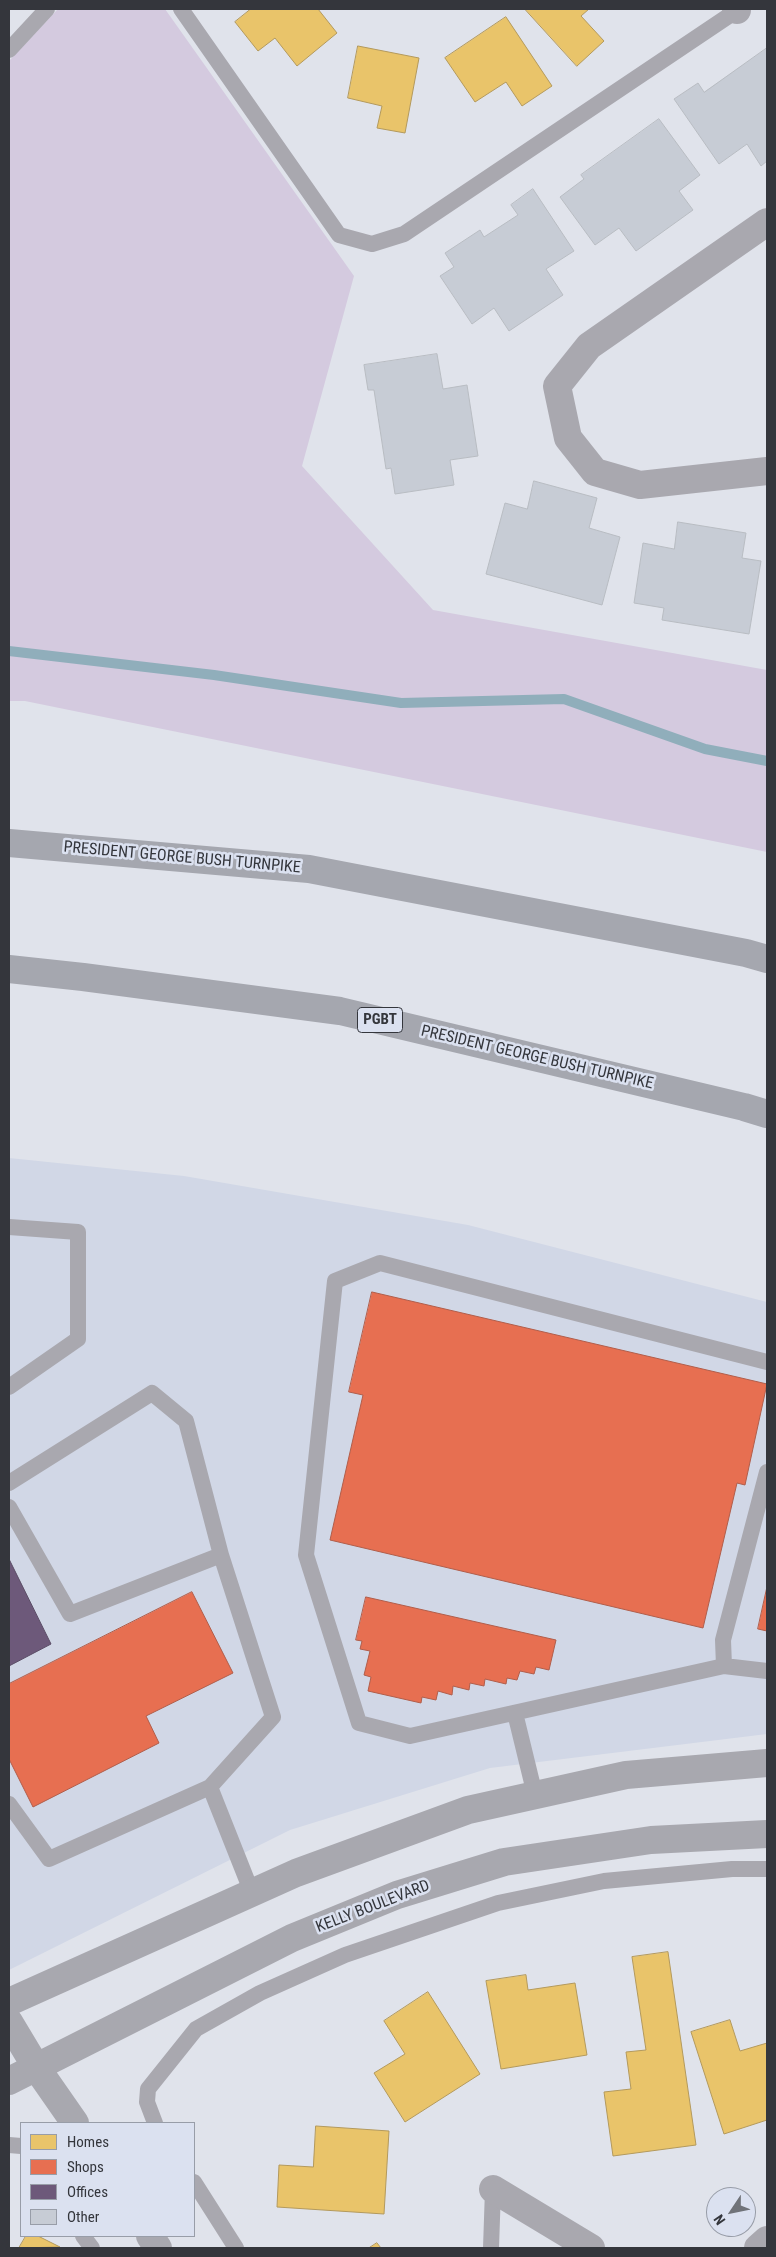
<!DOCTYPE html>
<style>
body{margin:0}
#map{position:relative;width:776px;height:2257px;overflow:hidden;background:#e0e3eb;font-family:"Roboto Condensed",sans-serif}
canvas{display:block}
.frame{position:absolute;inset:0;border:10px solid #34363c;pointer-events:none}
.legend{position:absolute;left:20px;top:2122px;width:175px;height:115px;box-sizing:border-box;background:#dbe1f0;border:1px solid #989da8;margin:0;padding:6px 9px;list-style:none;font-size:15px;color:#34363c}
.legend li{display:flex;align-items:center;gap:10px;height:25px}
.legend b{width:25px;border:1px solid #989da8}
.north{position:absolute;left:706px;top:2187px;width:50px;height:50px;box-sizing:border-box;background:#dbe1f0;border:1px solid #989da8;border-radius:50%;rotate:236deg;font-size:14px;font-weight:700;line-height:20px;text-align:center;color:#34363c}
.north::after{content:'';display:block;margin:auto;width:18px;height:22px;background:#707379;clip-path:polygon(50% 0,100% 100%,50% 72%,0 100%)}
</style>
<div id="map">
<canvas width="776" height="2257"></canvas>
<div class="frame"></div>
<ul class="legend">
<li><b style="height:14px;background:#e9c46a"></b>Homes</li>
<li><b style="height:14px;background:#e76f51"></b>Shops</li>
<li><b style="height:14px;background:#6d597a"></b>Offices</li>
<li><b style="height:14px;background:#c7ccd5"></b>Other</li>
</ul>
<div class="north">N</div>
</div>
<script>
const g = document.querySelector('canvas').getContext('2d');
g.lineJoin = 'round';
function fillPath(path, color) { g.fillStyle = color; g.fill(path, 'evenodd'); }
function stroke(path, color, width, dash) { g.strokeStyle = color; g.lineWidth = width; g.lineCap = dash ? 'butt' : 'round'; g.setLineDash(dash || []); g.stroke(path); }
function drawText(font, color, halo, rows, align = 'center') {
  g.font = font + ' "Roboto Condensed",sans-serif'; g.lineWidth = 5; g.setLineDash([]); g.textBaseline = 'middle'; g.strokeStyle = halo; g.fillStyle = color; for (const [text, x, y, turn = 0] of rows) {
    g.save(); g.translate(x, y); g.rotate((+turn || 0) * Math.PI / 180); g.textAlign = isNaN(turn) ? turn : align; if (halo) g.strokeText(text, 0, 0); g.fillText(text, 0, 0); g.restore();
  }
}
fillPath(new Path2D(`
 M9 1158 184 1176 468 1225 767 1302V1734L490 1768 290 1830 9 1970Z`), '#d1d7e6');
fillPath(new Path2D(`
 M58 9H165L354 276 302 466 433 610 767 670V852L25 701H9V61Z`), '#d4cadf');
const homes = new Path2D(`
 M251 9H318L337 33 297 66 275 38 258 51 235 22Z
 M525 9H589L581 16 604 41 577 66Z
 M506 17 552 86 522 106 506 82 475 102 445 58Z
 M358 46 419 58 405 133 377 128 382 106 348 98Z
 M668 1952 696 2145 613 2156 604 2092 631 2089 626 2052 646 2050 632 1957Z
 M526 1975 528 1990 575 1983 587 2055 501 2069 486 1981Z
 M428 1992 480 2074 405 2122 374 2073 405 2054 384 2021Z
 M730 2020 740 2051 767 2043V2120L724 2134 691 2032Z
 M316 2126 389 2131 384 2214 277 2207 279 2165 313 2167Z
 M26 2236H38L60 2247 19 2248Z
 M377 2243 381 2248H369Z`);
fillPath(homes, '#e9c46a');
stroke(homes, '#b3995c', 1);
const shops = new Path2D(`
 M372 1292 767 1384 745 1485 737 1483 703 1628 330 1540 363 1395 349 1392Z
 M767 1587V1631L758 1629Z
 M192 1592 233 1673 146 1716 159 1743 33 1807 9 1759V1684Z
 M366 1597 556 1640 549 1670 536 1667 534 1674 520 1671 517 1680 507 1678 506 1684 485 1679 484 1686 470 1683 469 1690 453 1686 452 1695 438 1691 436 1700 422 1697 421 1703 368 1691 371 1677 364 1675 370 1651 360 1649 362 1641 356 1640Z`);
fillPath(shops, '#e76f51');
stroke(shops, '#b15e4b', 1);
const offices = new Path2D(`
 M9 1559 51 1644 9 1666Z`);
fillPath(offices, '#6d597a');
stroke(offices, '#5c4e67', 1);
stroke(new Path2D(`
 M9 651 214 675 401 703 564 699 705 749 767 761`), '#90aebb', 10);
const building = new Path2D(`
 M767 48V161L761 166 747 144 719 164 674 99 698 83 704 92Z
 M659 119 700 175 679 191 693 210 636 251 619 228 595 245 560 197 584 179 581 175Z
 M533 189 574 251 546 269 563 295 509 331 494 308 472 324 440 276 454 267 445 253 480 230 484 237 518 215 511 205Z
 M437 354 443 389 467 385 478 456 450 460 454 485 395 494 391 468 386 469 374 390H368L364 365Z
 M534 481 597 498 589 528 620 537 602 605 486 574 505 503 527 509Z
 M678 522 746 533 742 558 761 561 749 634 662 620 664 608 634 603 643 543 674 549Z`);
fillPath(building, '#c7ccd5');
stroke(building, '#b8bcc2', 1);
stroke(new Path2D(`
 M181 9 339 235 372 244 404 234 739 9
 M9 50 47 9
 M9 1227 78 1232V1339L9 1387
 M767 1362 380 1263 335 1281 306 1555 359 1723 410 1736 724 1666 767 1671
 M9 1483 152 1393 186 1421 221 1555
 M9 1507 70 1614 221 1555 273 1717 210 1787
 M724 1666 723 1640 767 1472
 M515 1713 535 1795
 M9 1804 49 1859 210 1787 252 1893
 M155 2123 147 2102 148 2089 196 2029 260 1993 345 1955 498 1903 604 1881 732 1869H767
 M9 2145 21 2146
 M194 2182 236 2248
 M83 2236 92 2248
 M491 2248 493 2189`), '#a9a8af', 16);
stroke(new Path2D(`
 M736 9 737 10
 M767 222 589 346 557 386 568 438 595 472 640 485 767 471
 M493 2189 591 2248
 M758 2248 767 2240`), '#a9a8af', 28);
stroke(new Path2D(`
 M9 2002 296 1873 468 1810 626 1775 767 1763
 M9 2022 36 2067 75 2123
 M9 2081 292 1938 397 1895 504 1862 651 1840 767 1834
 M150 2236 158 2248`), '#a8a8af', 28);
stroke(new Path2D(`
 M9 843 309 869 746 953 767 959
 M9 969 83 977 340 1011 744 1107 767 1114`), '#a5a7af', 28);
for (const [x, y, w] of [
 [380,1020,45]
]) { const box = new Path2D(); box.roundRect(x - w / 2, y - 12.5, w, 25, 4); g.fillStyle = '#dbe1f0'; g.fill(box); stroke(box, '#34363c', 1); }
drawText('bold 15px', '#34363c', null, [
 ["PGBT",380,1020]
]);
drawText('16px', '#34363c', '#dbe1f0', [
 ["PRESIDENT GEORGE BUSH TURNPIKE",182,858,5],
 ["PRESIDENT GEORGE BUSH TURNPIKE",537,1058,13],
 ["KELLY BOULEVARD",373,1907,-21]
]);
</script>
